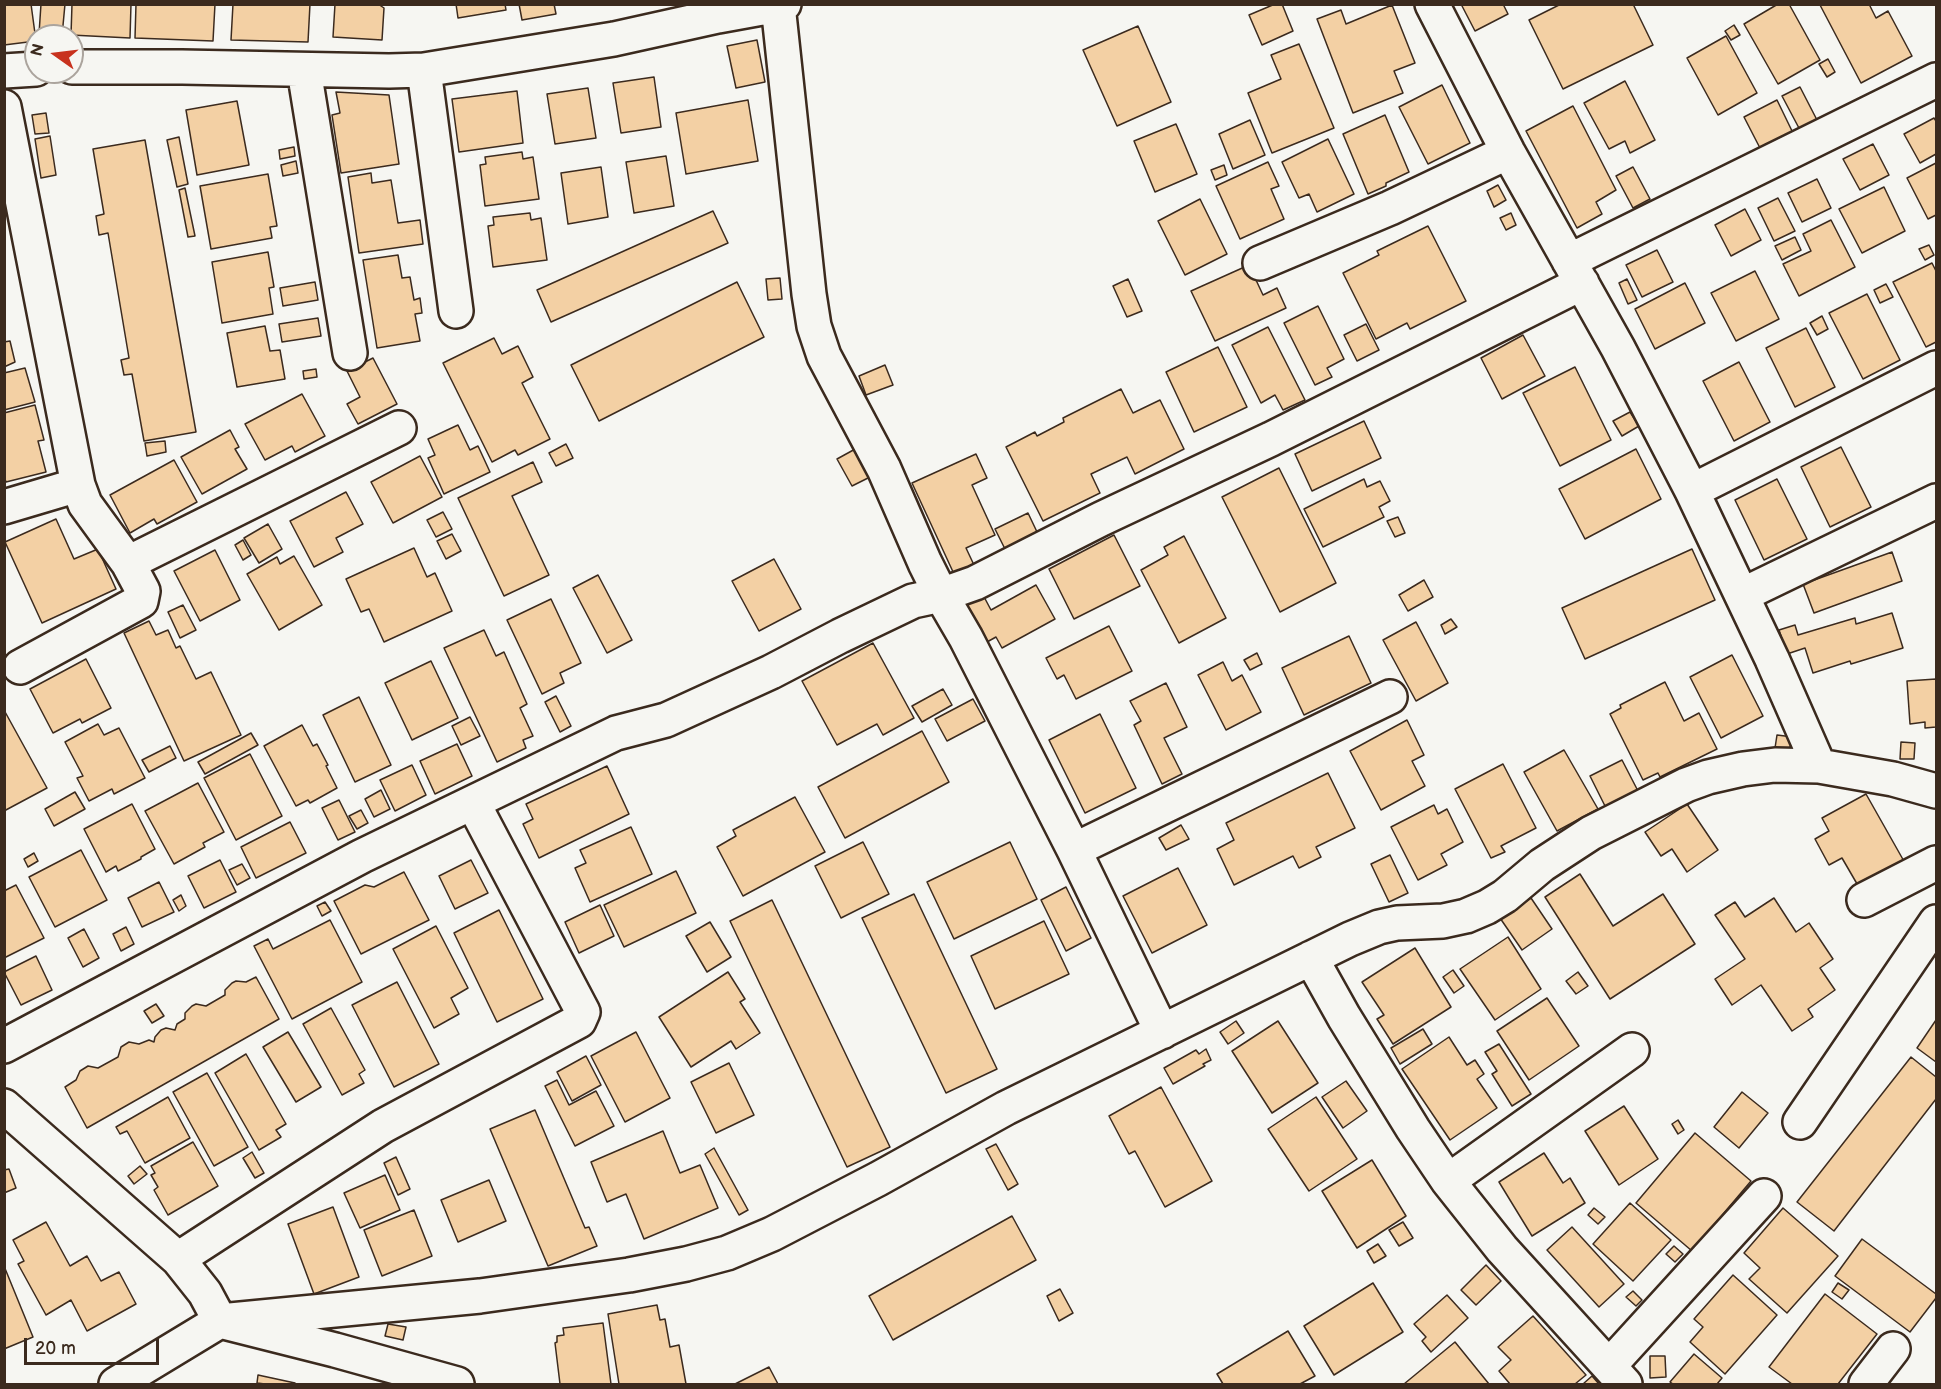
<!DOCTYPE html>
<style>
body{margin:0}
#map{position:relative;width:1941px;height:1389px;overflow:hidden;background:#f6f6f2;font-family:"Balsamiq Sans",sans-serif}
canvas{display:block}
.frame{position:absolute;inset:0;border:6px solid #3b2a1e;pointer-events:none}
.north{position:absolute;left:24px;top:24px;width:60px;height:60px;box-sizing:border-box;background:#f6f6f2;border:2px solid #aba49d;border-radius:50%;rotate:284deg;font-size:16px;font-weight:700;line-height:24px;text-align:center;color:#3b2a1e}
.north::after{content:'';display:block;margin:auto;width:21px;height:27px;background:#c8321e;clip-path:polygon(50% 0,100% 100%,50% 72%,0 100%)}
.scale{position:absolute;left:24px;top:1338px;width:135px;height:27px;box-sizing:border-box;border:3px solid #3b2a1e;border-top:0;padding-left:8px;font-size:18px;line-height:21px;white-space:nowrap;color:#3b2a1e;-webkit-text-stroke:4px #f6f6f2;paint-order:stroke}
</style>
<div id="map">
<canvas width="1941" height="1389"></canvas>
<div class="frame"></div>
<div class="north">N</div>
<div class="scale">20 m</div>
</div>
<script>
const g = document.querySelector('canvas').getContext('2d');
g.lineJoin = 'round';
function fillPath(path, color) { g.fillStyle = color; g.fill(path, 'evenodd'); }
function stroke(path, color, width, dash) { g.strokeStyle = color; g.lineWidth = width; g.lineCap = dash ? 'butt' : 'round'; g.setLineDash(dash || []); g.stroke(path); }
const building = new Path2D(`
 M4 4H31L36 41 4 45Z
 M41 4H65L62 36 39 34Z
 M72 4H131L130 38 71 35Z
 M136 4H215L213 41 135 38Z
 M233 4H310L308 42 231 40Z
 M335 4H378L384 8 382 40 333 37Z
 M456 4H505L506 10 458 18Z
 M519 4H554L556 14 522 20Z
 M1275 4H1282L1293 31 1262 45 1249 15Z
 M1461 4H1503L1508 14 1475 31Z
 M1561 4H1633L1653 45 1563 89 1529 20Z
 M1778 4H1789L1820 60 1778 84 1744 24Z
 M1822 4H1869L1876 18 1888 11 1912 56 1861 83 1820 5Z
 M1392 5 1415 63 1394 71 1403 93 1353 113 1317 19 1341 10 1346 24Z
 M1734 25 1740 35 1731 40 1725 31Z
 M1138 26 1171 102 1117 126 1083 50Z
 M1726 36 1757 93 1718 115 1687 58Z
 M757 40 765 82 736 88 727 46Z
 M1299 44 1334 128 1272 153 1248 93 1281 79 1271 55Z
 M1828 59 1835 72 1827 77 1819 64Z
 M654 77 661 127 621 133 613 83Z
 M1625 81 1655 140 1630 153 1625 141 1609 149 1584 103Z
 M1442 85 1470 143 1428 164 1399 107Z
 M1800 87 1817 120 1800 130 1782 96Z
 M588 88 596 138 555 144 547 94Z
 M517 91 523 143 459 152 452 99Z
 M336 92 389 95 399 164 341 173 332 115 340 113Z
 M748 100 758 161 686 174 676 113Z
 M1777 100 1793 133 1761 150 1744 117Z
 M237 101 249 165 197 175 186 110Z
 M1573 106 1616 190 1596 202 1602 214 1577 228 1526 131Z
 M46 113 49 133 35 134 32 115Z
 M1385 115 1409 172 1386 183V186L1368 194 1343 134Z
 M1934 118 1936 121V154L1920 163 1904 134Z
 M1250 120 1265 155 1233 169 1219 134Z
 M1176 124 1197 174 1155 192 1134 141Z
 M50 136 56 175 41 178 35 139Z
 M179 137 188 184 177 187 167 140Z
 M1328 139 1354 194 1317 212 1309 194 1299 198 1282 162Z
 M145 140 196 432 144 441 132 374 124 375 121 360 129 358 108 233 99 235 96 216 104 214 93 149Z
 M1873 144 1889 175 1860 190 1843 159Z
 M294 147 295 156 280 159 279 150Z
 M522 152 523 159 533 157 539 199 485 206 480 165 486 164 485 157Z
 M666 156 674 206 634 213 626 162Z
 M296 161 298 173 283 176 281 165Z
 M1268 162 1279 186 1271 189 1284 219 1240 239 1216 186Z
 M1936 163V215L1928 219 1907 178Z
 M1224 165 1227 175 1215 180 1211 170Z
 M601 167 608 217 568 224 561 173Z
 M1633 167 1650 199 1633 208 1616 176Z
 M371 173 372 183 391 180 398 223 420 220 423 244 359 253 348 177Z
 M268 174 277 226 270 227 272 238 211 249 200 186Z
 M1817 179 1831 208 1802 222 1788 193Z
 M1498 185 1506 200 1494 207 1487 191Z
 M1884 187 1905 231 1862 253 1839 209Z
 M185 188 195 236 188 237 179 190Z
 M1778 198 1795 231 1774 241 1758 208Z
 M1200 199 1227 254 1185 275 1158 221Z
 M1745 209 1761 240 1731 256 1715 225Z
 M713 211 728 243 551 322 537 290Z
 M530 213 531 220 541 218 547 260 493 267 488 226 494 225 493 217Z
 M1511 213 1516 225 1506 230 1500 218Z
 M1831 220 1855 267 1799 296 1783 264 1811 251 1803 234Z
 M1428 226 1466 301 1410 329 1407 323 1376 339 1343 273 1379 255 1377 251Z
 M1795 237 1801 250 1782 260 1775 246Z
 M1929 245 1934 255 1925 260 1919 249Z
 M1657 250 1673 282 1642 297 1626 265Z
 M268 252 274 287 269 288 273 314 222 323 212 262Z
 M398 255 402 278 410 277 414 300 420 298 422 313 415 314 420 341 377 348 363 260Z
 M1932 263 1936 271V342L1926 347 1893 282Z
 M1249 265 1263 295 1277 288 1286 308 1215 341 1191 291Z
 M1755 271 1779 319 1736 341 1711 293Z
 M780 278 782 299 768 300 766 279Z
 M1128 279 1142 311 1127 317 1113 286Z
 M1627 279 1637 300 1628 304 1619 283Z
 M315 282 318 300 283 306 280 288Z
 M737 282 764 337 599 421 571 365Z
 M1685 283 1705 323 1655 349 1635 309Z
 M1886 284 1893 297 1880 303 1874 290Z
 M1867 294 1900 360 1863 379 1829 313Z
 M1318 306 1344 359 1327 368 1332 377 1315 385 1284 323Z
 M1822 316 1828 329 1817 335 1810 323Z
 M318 318 321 336 282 342 279 324Z
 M1366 324 1379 350 1357 361 1344 335Z
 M265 326 270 351 280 350 285 379 237 387 227 333Z
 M1268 327 1305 400 1283 410 1275 395 1261 403 1232 345Z
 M1806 328 1835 387 1795 407 1766 348Z
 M1523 335 1545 376 1502 399 1481 358Z
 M494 338 502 354 518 346 533 377 522 383 550 439 518 455 515 450 492 462 443 363Z
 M10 341 15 362 4 367V342Z
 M1218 347 1247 407 1194 432 1166 372Z
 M373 358 397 404 358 424 347 404 360 397 347 371Z
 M1739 362 1770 422 1734 441 1703 381Z
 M885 365 893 385 866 395 859 376Z
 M1575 367 1611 440 1560 466 1523 393Z
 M25 368 35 402 4 410V373Z
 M316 369 317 377 304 379 303 371Z
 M1121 389 1133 413 1160 400 1184 449 1135 474 1127 457 1091 474 1100 493 1043 521 1006 447 1035 432 1037 436 1064 422 1063 418Z
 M302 394 325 436 295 452 292 446 265 460 245 424Z
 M35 405 44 440 38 441 46 472 6 482 4 476V413Z
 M1630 412 1639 426 1622 436 1613 421Z
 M1364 421 1381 458 1312 491 1295 454Z
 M458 425 470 450 478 446 490 472 444 494 428 458 435 455 428 439Z
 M230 430 239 447 235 449 247 469 202 494 181 457Z
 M165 441 166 452 147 456 145 443Z
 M566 444 573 458 556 466 549 453Z
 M1841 447 1871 507 1830 527 1801 467Z
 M857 448 872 476 852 486 837 459Z
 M1636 449 1661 499 1585 539 1559 489Z
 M976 454 987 478 972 485 995 535 966 548 974 565 954 574 912 483Z
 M420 456 442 497 393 523 371 482Z
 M174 460 197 502 157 524 154 519 130 533 110 495Z
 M533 462 542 482 512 496 549 575 504 596 458 498Z
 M1279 468 1336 583 1280 612 1222 497Z
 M1364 479 1367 487 1380 481 1390 501 1379 507 1384 517 1323 547 1304 509Z
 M1777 479 1807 539 1764 560 1735 500Z
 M346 492 363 524 336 538 343 552 314 567 290 521Z
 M443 512 452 529 436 537 427 520Z
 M1028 513 1038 534 1005 549 995 529Z
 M1398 517 1405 533 1395 537 1387 521Z
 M56 519 74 559 98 549 116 589 42 623 5 542Z
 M268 524 282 549 259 563 244 538Z
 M452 534 461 551 446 559 437 541Z
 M1114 535 1140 586 1074 619 1049 569Z
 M1184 536 1226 618 1179 643 1141 570 1168 555 1164 547Z
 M243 540 251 555 243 560 235 545Z
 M414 548 427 577 435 573 452 611 384 642 369 609 361 612 346 579Z
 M1692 549 1715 600 1585 659 1562 608Z
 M215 550 240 600 200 621 174 571Z
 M1892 552 1902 581 1814 613 1803 584Z
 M294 556 322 605 279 630 247 574 277 557 280 564Z
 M774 559 801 609 759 631 732 581Z
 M598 575 632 640 607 653 573 588Z
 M1424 580 1433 597 1408 611 1399 595Z
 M1036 585 1055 619 1002 648 996 637 987 642 965 602 982 593 991 610Z
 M551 599 581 663 560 673 564 683 542 694 507 620Z
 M183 605 196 630 180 638 168 612Z
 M1892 613 1903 648 1851 664 1850 661 1813 673 1805 648 1787 654 1779 630 1795 625 1798 635 1855 618 1856 624Z
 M1451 619 1457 627 1445 634 1441 625Z
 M149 621 156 635 168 630 176 648 180 646 196 679 211 672 241 735 184 761 124 633Z
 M1416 622 1448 683 1416 701 1383 640Z
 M1109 626 1132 671 1076 699 1064 675 1057 679 1046 658Z
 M484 630 496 656 504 652 527 704 520 708 533 736 523 740 526 748 497 762 444 648Z
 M1349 636 1371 683 1304 715 1282 668Z
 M873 643 914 718 883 735 877 724 837 745 802 681Z
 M1257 653 1262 664 1250 670 1244 660Z
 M1732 655 1763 716 1721 738 1690 677Z
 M86 659 111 708 82 723 80 719 53 733 30 689Z
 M431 661 458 718 412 740 385 683Z
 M1223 662 1232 681 1242 675 1261 712 1226 730 1198 675Z
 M1936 679V727L1925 728V722L1910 724 1907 681Z
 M1665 682 1684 721 1699 713 1717 749 1660 777 1658 773 1643 780 1610 714 1621 708 1620 705Z
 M1166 683 1187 727 1164 738 1182 774 1162 784 1134 725 1141 721 1130 701Z
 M943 689 952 705 922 722 912 706Z
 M556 696 571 726 560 732 545 702Z
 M359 697 391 765 355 782 323 715Z
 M973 699 985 721 947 741 935 719Z
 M4 710 47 788 4 811Z
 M1100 714 1136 788 1085 813 1049 740Z
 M470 717 480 736 461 745 452 726Z
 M1407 720 1424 755 1412 761 1425 786 1381 810 1350 751Z
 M98 724 104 735 119 728 145 778 114 794 112 789 89 801 77 778 83 776 65 742Z
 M302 725 313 746 317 744 328 765 326 766 337 788 310 803 308 800 296 806 264 746Z
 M922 731 949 782 845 838 818 787Z
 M251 733 258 745 205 774 198 762Z
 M1777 735 1793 737 1791 750 1775 748Z
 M1901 742 1915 743 1914 759H1900Z
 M457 744 472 776 435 794 420 761Z
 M170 746 176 758 149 772 142 760Z
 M1564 750 1598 809 1557 831 1524 772Z
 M250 754 282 816 236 840 204 778Z
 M1622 760 1638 791 1606 808 1590 776Z
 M1503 764 1536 828 1501 846 1505 852 1491 858 1455 789Z
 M412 765 426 795 395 811 380 780Z
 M607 766 629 814 539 858 523 824 533 819 526 804Z
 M1328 773 1355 828 1316 847 1321 857 1299 868 1293 856 1234 885 1217 849 1234 840 1226 823Z
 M198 783 224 832 203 843 205 847 174 864 145 811Z
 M381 790 390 809 374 817 365 799Z
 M75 792 85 809 54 826 45 809Z
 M1866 794 1905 863 1860 889 1842 858 1829 865 1815 839 1829 831 1822 818Z
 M795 797 825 852 743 896 717 847 736 836 733 830Z
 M339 800 355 832 338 840 322 808Z
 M132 804 155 849 141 857V859L118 871 116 866 106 872 84 829Z
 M1687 804 1718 850 1687 872 1672 849 1661 856 1645 832Z
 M1434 805 1438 814 1447 809 1463 842 1441 854 1447 865 1418 880 1391 827Z
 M361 810 368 823 357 829 349 816Z
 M290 822 306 853 256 878 241 847Z
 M1181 825 1189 839 1166 850 1159 838Z
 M631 827 652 874 590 902 575 868 586 863 580 850Z
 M863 842 889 894 841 918 815 866Z
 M1010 842 1037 899 954 939 927 882Z
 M81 850 107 900 55 927 29 877Z
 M34 853 38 861 28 867 24 859Z
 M1390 855 1408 893 1389 902 1371 864Z
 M220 860 236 892 204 908 188 876Z
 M471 860 488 893 455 909 439 876Z
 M242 864 250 878 237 885 229 870Z
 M1178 868 1207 925 1152 953 1123 896Z
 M676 871 696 913 624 947 604 905Z
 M404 872 429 920 361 954 334 901 365 885 374 887Z
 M1580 874 1613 926 1663 894 1695 944 1610 999 1545 897Z
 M159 882 174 912 142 927 128 898Z
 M16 885 44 938 4 958V891Z
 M1066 887 1091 938 1066 951 1041 900Z
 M914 894 997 1069 946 1093 862 918Z
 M181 895 186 906 179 911 173 900Z
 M1531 898 1552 929 1522 950 1500 918Z
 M1774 898 1796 932 1809 923 1833 959 1820 968 1835 990 1808 1009 1813 1017 1792 1031 1761 985 1732 1005 1715 979 1745 959 1715 915 1735 902 1745 917Z
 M772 900 890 1147 847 1167 730 921Z
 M325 902 331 911 322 916 317 906Z
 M600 905 614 936 579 953 565 922Z
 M499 910 543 999 497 1022 454 933Z
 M330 920 362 982 292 1019 254 946 268 939 273 949Z
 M1044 921 1069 974 995 1009 971 956Z
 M710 922 731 957 707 972 686 936Z
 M436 926 468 988 451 998 459 1014 434 1028 393 949Z
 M126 927 134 944 121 951 113 934Z
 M84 929 99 958 83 967 68 938Z
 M1508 937 1541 989 1495 1020 1460 969Z
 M1415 948 1451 1007 1393 1044 1377 1019 1384 1015 1362 982Z
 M36 956 52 990 21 1005 4 972Z
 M1453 970 1464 986 1454 993 1443 977Z
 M728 972 745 999 740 1002 760 1033 736 1049 731 1041 691 1067 659 1017Z
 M1578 972 1588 986 1576 994 1566 981Z
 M256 977 279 1019 87 1128 65 1087 76 1080 80 1071 88 1066 98 1068 118 1057 121 1047 129 1042 139 1044 149 1040 154 1042 155 1037 161 1030 166 1028 175 1030 177 1024 185 1019V1013L192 1006 196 1004 206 1006 225 995V990L232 983 236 981 246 982Z
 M397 982 439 1064 394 1087 352 1005Z
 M1547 998 1579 1046 1529 1080 1497 1031Z
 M156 1004 164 1016 152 1023 144 1011Z
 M331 1008 365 1070 359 1074 364 1083 342 1095 303 1024Z
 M1936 1020V1062L1917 1048Z
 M1236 1021 1244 1033 1228 1044 1220 1032Z
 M1278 1021 1318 1083 1272 1113 1232 1051Z
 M1423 1029 1432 1044 1400 1064 1391 1048Z
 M288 1032 321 1087 296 1102 263 1047Z
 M636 1032 670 1098 625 1122 591 1056Z
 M1449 1037 1467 1065 1475 1060 1484 1074 1477 1079 1497 1108 1450 1140 1402 1069Z
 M1499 1044 1531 1094 1512 1106 1492 1074 1497 1071 1485 1052Z
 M1206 1049 1211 1060 1203 1064 1205 1066 1173 1084 1164 1068 1196 1050 1199 1054Z
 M246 1054 286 1124 276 1130 281 1137 259 1150 215 1073Z
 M586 1056 601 1085 572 1101 557 1072Z
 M1911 1057 1936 1077V1099L1834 1231 1797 1202Z
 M729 1063 754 1115 716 1133 691 1082Z
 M207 1073 248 1147 214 1166 173 1092Z
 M557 1080 569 1105 596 1091 614 1126 575 1146 545 1086Z
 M1346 1081 1367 1111 1343 1128 1322 1097Z
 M1161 1087 1212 1181 1165 1207 1135 1151 1129 1154 1109 1116Z
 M1742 1092 1768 1113 1739 1148 1714 1127Z
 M168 1097 190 1138 145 1163 127 1131 120 1134 116 1127Z
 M1316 1097 1357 1159 1309 1191 1268 1129Z
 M1624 1106 1658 1159 1619 1185 1585 1131Z
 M535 1110 585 1228 589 1227 597 1246 548 1266 490 1129Z
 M1678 1120 1684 1130 1678 1134 1672 1124Z
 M663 1131 680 1173 700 1165 718 1208 644 1239 626 1194 607 1202 591 1162Z
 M1695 1133 1751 1181 1692 1251 1636 1203Z
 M193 1142 218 1186 168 1215 154 1190 158 1187 151 1175 155 1173 151 1166Z
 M996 1144 1018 1184 1008 1190 986 1149Z
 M714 1148 748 1210 739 1215 705 1154Z
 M252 1152 264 1173 255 1178 243 1158Z
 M1544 1153 1563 1183 1570 1178 1585 1203 1532 1236 1499 1182Z
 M396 1157 410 1189 398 1195 384 1163Z
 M1372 1160 1406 1216 1357 1248 1322 1191Z
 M140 1166 147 1174 134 1184 128 1176Z
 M9 1169 16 1188 4 1193V1170Z
 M385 1175 400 1210 360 1228 344 1193Z
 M489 1180 506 1221 458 1242 441 1200Z
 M1630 1203 1671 1240 1633 1281 1593 1244Z
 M333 1207 359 1277 314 1294 288 1224Z
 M1594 1208 1605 1217 1598 1224 1588 1215Z
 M1783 1208 1838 1256 1787 1313 1749 1279 1760 1268 1744 1253Z
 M414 1210 432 1256 382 1276 364 1230Z
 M1012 1216 1036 1260 893 1340 869 1296Z
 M46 1222 70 1266 87 1256 101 1281 119 1272 136 1304 87 1331 71 1300 46 1315 18 1264 24 1261 13 1240Z
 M1403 1222 1413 1238 1399 1246 1389 1230Z
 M1572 1227 1624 1284 1599 1307 1547 1250Z
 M1862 1239 1936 1294V1298L1910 1332 1835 1276Z
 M1378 1244 1386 1256 1374 1263 1367 1251Z
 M1674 1246 1683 1254 1675 1262 1666 1254Z
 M1486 1265 1501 1281 1476 1305 1461 1290Z
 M4 1266 33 1337 4 1349Z
 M1733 1275 1777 1315 1725 1374 1690 1342 1703 1327 1694 1319Z
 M1373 1283 1403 1332 1334 1375 1304 1326Z
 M1838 1283 1849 1290 1842 1299 1832 1292Z
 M1060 1289 1073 1313 1059 1321 1047 1296Z
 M1633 1291 1642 1300 1636 1306 1626 1297Z
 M1825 1294 1877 1334 1838 1384H1792L1769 1367Z
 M1447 1295 1468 1318 1431 1352 1422 1341 1426 1337 1414 1324Z
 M657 1305 660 1320 665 1319 670 1347 679 1345 686 1384H619L608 1314Z
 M1533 1316 1586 1375 1575 1384H1510L1499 1371 1511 1360 1498 1347Z
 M603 1323 611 1384H560L555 1343 557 1342V1336L564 1335 563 1328Z
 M388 1324 406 1327 403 1340 385 1336Z
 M1288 1331 1315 1376 1300 1384H1223L1217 1374Z
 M1455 1342 1489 1384H1404Z
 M1694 1354 1722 1378 1717 1384H1673L1670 1382Z
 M1650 1356H1665L1666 1377 1650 1378Z
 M769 1367 778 1384H735Z
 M258 1375 295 1383V1384H265L257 1383Z
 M1592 1376 1599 1384H1583Z`);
fillPath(building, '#f3d0a4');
stroke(building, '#3b2a1e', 1.5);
const minor = new Path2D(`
 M1432 4 1508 152 1618 348 1692 491 1772 659 1819 766
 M778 5 809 294 814 326 824 356 884 469 925 563 941 595 966 638 1074 850 1162 1032
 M72 67H182L389 71 424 70 614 39 718 16 784 4
 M304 70 350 353
 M424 70 456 311
 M4 71 36 69
 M4 107 78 485 85 504 128 563 143 591 141 601 20 667
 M1569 261 1936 80
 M1260 263 1390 208 1508 152
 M1692 491 1936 368
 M4 507 78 485
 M128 563 399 428
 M1742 595 1936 501
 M1074 850 1390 697
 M1864 900 1936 863
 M1311 958 1344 1017 1413 1129 1448 1181 1502 1249 1625 1384
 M4 1046 362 856 616 733 666 720 771 672 840 636 913 601 941 595 975 583 1101 519 1271 439 1582 283
 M4 1106 178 1259 205 1293 220 1321 335 1350 457 1384
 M1800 1122 1936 922
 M1448 1181 1632 1050
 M178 1259 383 1126 579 1021 583 1012 473 803
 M1609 1366 1764 1196
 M116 1384 220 1321 480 1296 629 1275 686 1264 727 1253 772 1234 878 1179 1006 1108 1350 939 1379 927 1397 923 1443 921 1466 916 1487 907 1505 896 1542 865 1591 833 1686 785 1708 777 1743 769 1775 765 1819 766 1893 779 1936 791
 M1866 1384 1893 1349`);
stroke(minor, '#3b2a1e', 38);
stroke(minor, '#f6f6f2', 33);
</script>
